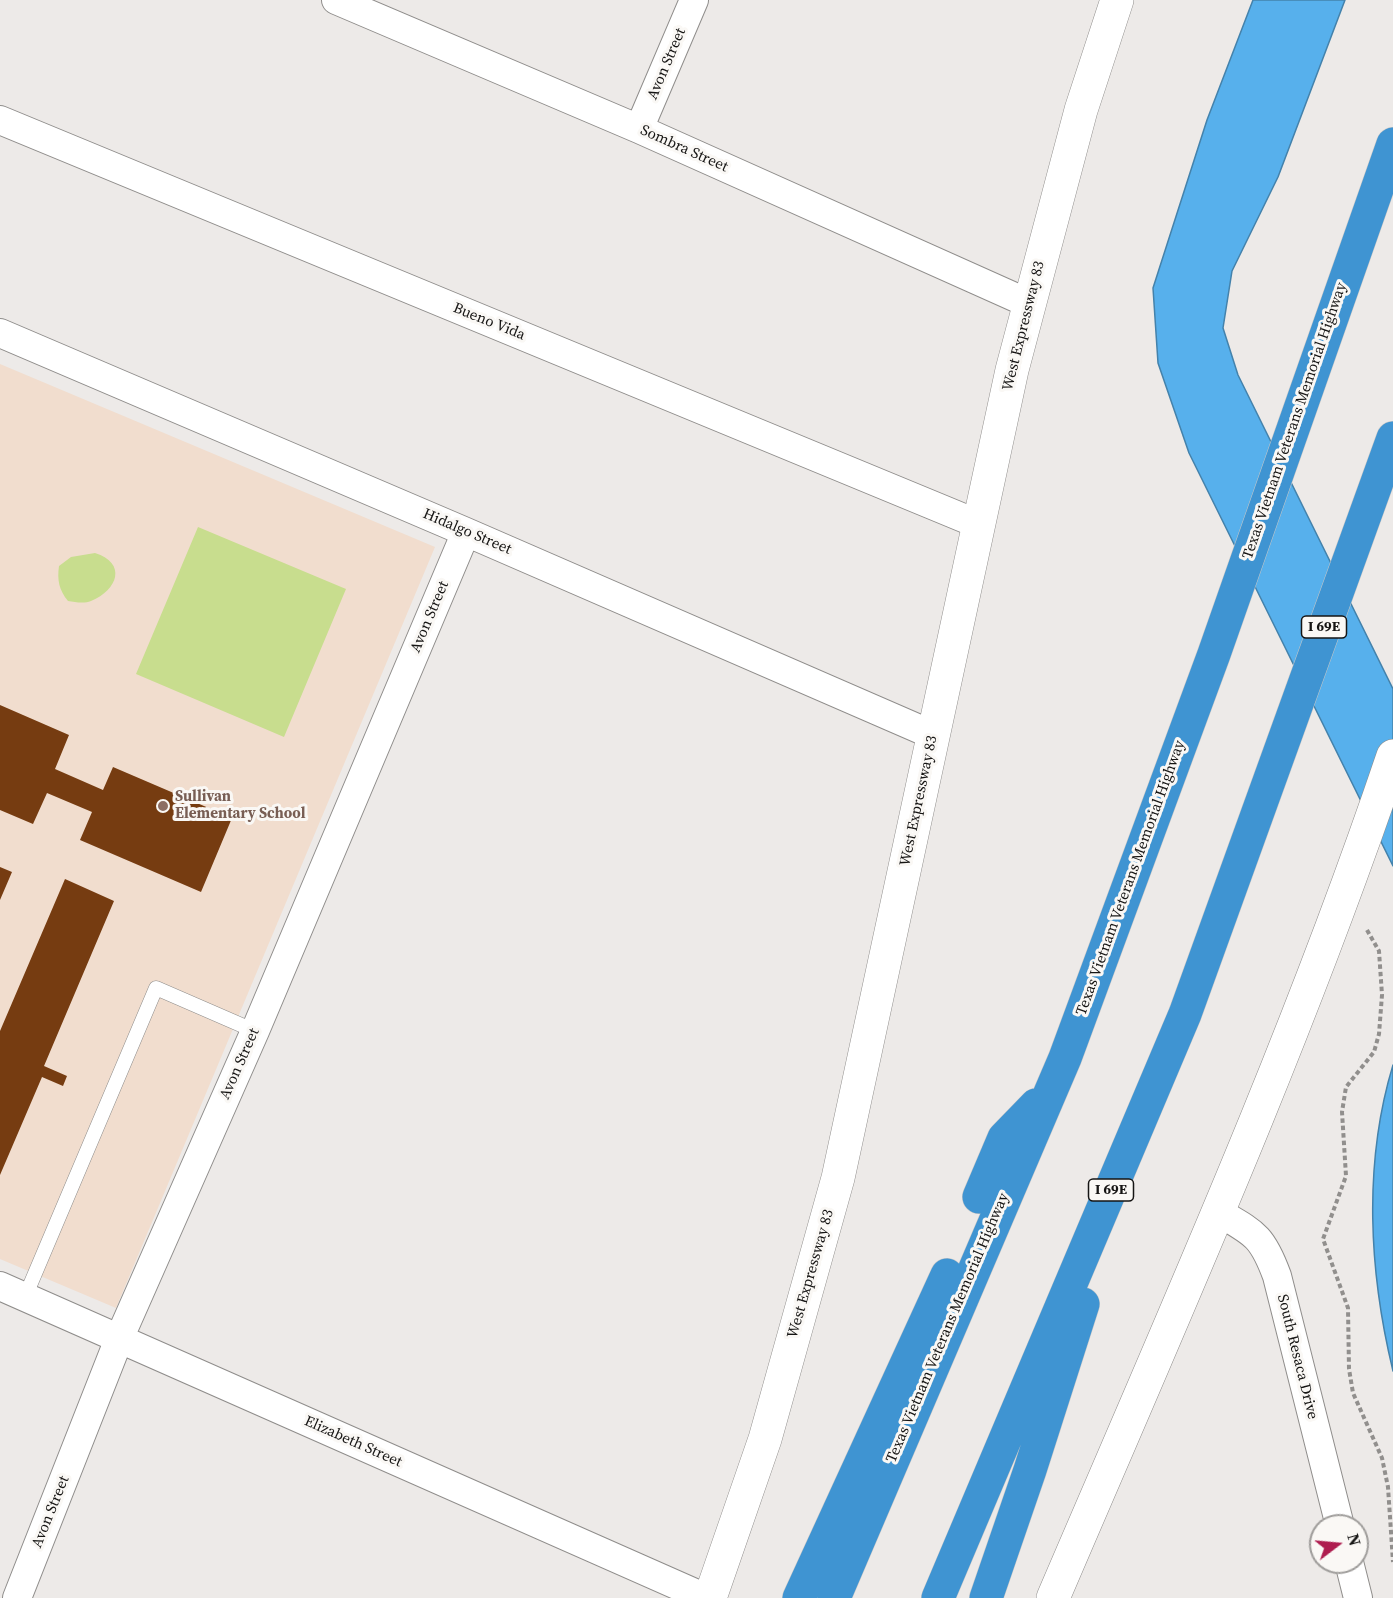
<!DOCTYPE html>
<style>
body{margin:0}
#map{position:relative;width:1393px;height:1598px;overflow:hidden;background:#edeae8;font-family:"Source Serif 4",serif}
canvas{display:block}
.north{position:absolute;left:1309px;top:1514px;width:60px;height:60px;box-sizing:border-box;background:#faf8f5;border:2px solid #9f9d9b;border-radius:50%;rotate:74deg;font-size:16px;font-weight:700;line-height:24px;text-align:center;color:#161514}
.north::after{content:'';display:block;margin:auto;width:21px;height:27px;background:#ae1d4f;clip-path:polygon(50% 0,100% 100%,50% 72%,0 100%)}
</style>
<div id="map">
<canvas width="1393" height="1598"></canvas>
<div class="north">N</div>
</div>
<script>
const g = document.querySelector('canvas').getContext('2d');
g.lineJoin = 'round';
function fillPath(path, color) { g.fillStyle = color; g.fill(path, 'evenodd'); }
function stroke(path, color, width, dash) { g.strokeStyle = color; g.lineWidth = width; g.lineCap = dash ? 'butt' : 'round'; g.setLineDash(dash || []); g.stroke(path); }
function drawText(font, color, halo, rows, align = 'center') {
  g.font = font + ' "Source Serif 4",serif'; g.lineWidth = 6; g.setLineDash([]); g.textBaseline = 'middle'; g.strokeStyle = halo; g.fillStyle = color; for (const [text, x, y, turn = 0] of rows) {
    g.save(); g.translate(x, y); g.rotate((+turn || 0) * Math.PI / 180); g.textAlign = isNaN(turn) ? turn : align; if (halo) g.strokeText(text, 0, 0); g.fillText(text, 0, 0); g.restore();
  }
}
fillPath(new Path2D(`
 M0 364 435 547 116 1308 0 1259Z`), '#f1ddce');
fillPath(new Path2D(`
 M198 527 346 589 284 737 136 674Z
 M95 553C127 563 118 590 91 601 84 604 75 602 68 601 59 590 57 580 59 566L71 557Z`), '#c8dd8e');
const water = new Path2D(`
 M1253 0H1345L1278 177 1232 271 1223 328 1238 375 1393 689V866L1189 453 1158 363 1153 288 1207 120Z
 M1393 1065V1371C1369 1272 1363 1164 1393 1065Z`);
fillPath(water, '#57b0ec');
stroke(water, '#4482ab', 1.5);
fillPath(new Path2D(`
 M0 705 69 735 55 769 103 790 113 767 232 818 201 892 80 840 92 812 47 793 33 824 0 810Z
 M0 867 12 872 0 900Z
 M65 879 114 901 44 1066 67 1076 63 1086 42 1077 0 1175V1031Z`), '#763c11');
const service = new Path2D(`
 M25 1297 156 988 255 1031`);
const minor = new Path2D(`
 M336 0 639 129 1030 304
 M0 120 978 524
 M639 129 694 0
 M0 333 466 532 933 735
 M1218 1212C1254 1233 1262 1235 1277 1276L1340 1526
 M0 1286 706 1598
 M1349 1562 1358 1598
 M17 1598 119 1339 255 1031 466 532`);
const secondary = new Path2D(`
 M710 1598 765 1439 838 1178 1012 370 1081 110 1117 0
 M1053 1598C1172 1320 1296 1043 1393 756`);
const motorway = new Path2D(`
 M979 1197 1004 1138 1036 1105
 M799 1598 947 1275
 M834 1598 1065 1058 1214 654 1393 144
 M938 1598 1185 1014 1393 438
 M986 1598 1030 1470 1083 1304`);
stroke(service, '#8f8d8b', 15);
stroke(minor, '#8f8d8b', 30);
stroke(secondary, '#8f8d8b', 34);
stroke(motorway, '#c7c7c7', 34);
stroke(new Path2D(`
 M1367 930 1379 951 1382 995 1379 1034 1374 1052 1346 1087 1342 1112 1346 1176 1323 1239 1348 1308 1349 1369 1353 1393 1382 1458 1388 1487 1393 1562`), '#918f8d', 4, [4.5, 3]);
stroke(service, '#fff', 14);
stroke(minor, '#fff', 28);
stroke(secondary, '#fff', 33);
stroke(motorway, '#3f94d2', 33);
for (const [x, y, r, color] of [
 [163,806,6,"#8d6e63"]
]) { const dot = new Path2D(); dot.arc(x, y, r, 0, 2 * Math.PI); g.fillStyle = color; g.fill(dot); stroke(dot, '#faf8f5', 2); }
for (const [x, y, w] of [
 [1324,627,45],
 [1111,1190,45]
]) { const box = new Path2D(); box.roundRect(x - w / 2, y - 11, w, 22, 4.5); g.fillStyle = '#faf8f5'; g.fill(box); stroke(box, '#161514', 1.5); }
drawText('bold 14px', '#161514', null, [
 ["I 69E",1324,627],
 ["I 69E",1111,1190]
]);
drawText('15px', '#161514', '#faf8f5', [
 ["Avon Street",667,64,-67],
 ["Sombra Street",684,149,24],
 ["Bueno Vida",489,322,22],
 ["West Expressway 83",1024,326,-76],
 ["Texas Vietnam Veterans Memorial Highway",1295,421,-71],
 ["Hidalgo Street",467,532,23],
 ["Avon Street",430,617,-67],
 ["West Expressway 83",919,801,-78],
 ["Texas Vietnam Veterans Memorial Highway",1131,878,-70],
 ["Avon Street",240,1064,-66],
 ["West Expressway 83",811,1274,-74],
 ["Texas Vietnam Veterans Memorial Highway",948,1328,-67],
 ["South Resaca Drive",1297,1357,76],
 ["Elizabeth Street",353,1442,24],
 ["Avon Street",51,1512,-68]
]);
drawText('bold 15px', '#785e54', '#faf8f5', [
 ["Sullivan",175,797],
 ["Elementary School",175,814]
], 'left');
</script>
